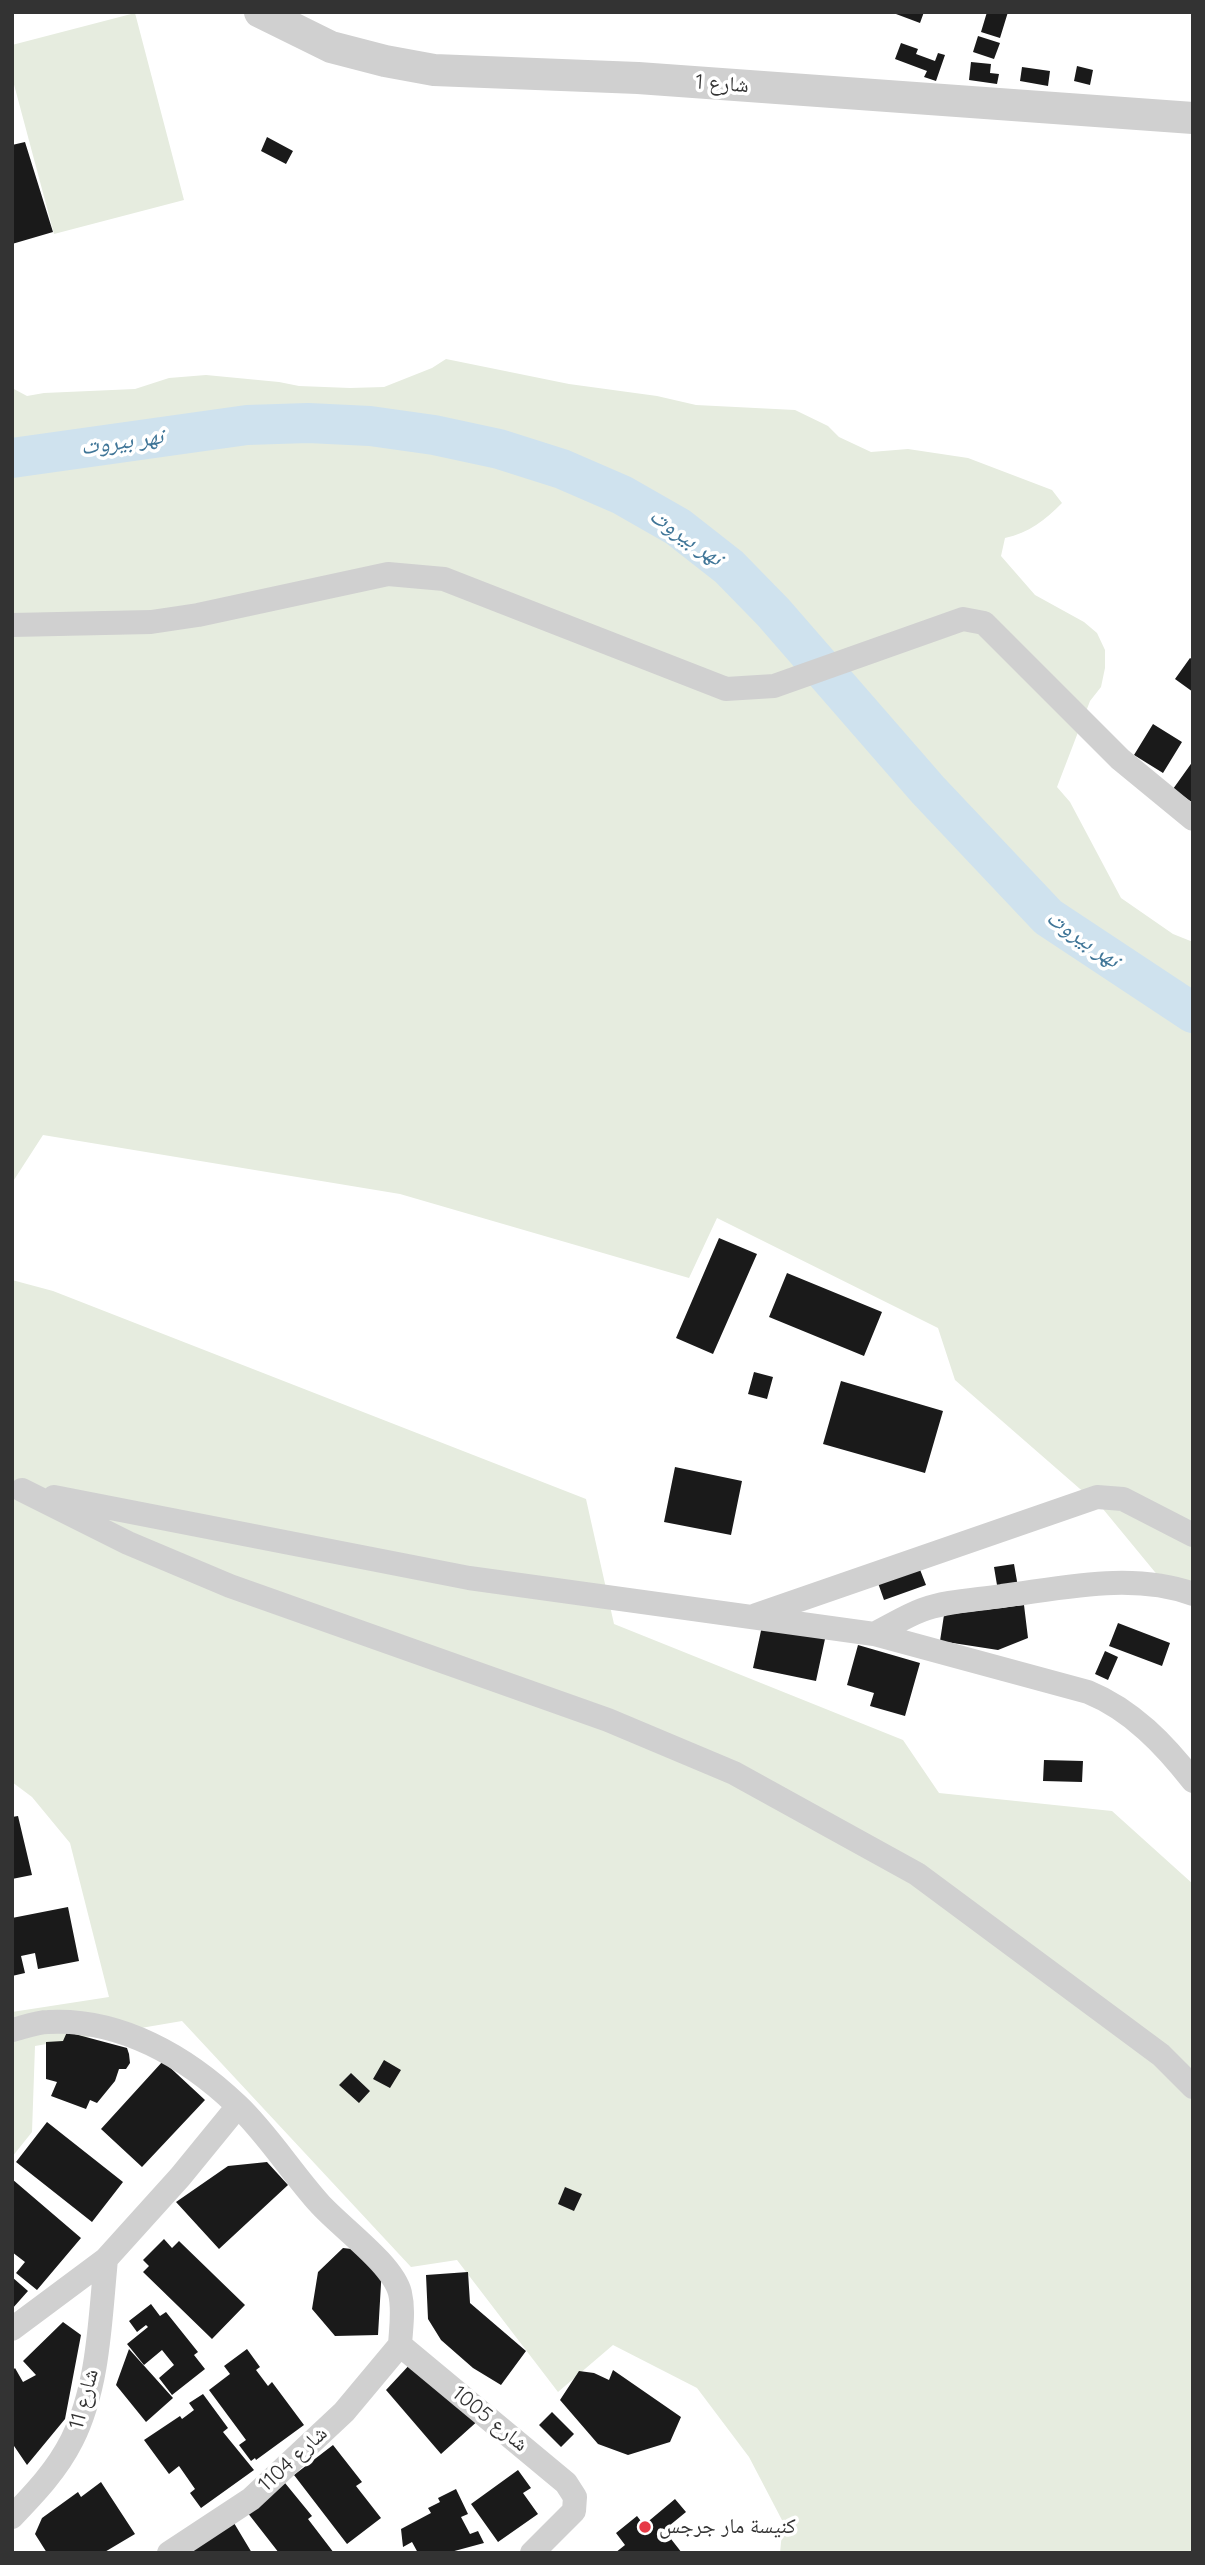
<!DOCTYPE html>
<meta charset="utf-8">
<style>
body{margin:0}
#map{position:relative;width:1205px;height:2565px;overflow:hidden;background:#fff;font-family:Quicksand,sans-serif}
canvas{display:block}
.frame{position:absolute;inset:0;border:14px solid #333;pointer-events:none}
</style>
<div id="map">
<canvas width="1205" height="2565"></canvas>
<div class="frame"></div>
</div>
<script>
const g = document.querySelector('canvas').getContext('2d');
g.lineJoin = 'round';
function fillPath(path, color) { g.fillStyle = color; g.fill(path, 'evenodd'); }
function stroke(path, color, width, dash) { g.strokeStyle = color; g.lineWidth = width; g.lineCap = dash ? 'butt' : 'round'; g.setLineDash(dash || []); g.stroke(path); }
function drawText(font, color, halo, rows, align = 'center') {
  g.font = font + ' Quicksand,"Noto Naskh Arabic",sans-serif'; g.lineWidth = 7; g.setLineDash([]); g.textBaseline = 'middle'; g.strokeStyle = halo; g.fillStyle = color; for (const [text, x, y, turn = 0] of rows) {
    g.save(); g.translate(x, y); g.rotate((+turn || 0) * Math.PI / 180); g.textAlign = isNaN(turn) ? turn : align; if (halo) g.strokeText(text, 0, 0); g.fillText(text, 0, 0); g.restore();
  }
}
fillPath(new Path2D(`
 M135 13 184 200 54 234 12 77V45Z
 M446 359 569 384 657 396 696 405 795 410 828 426 839 437 871 452 908 449 968 458 1052 490 1062 503C1045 520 1029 533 1005 538L1001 556 1035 595 1084 622 1097 633 1105 650V668L1101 687 1090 701 1057 787 1070 802 1121 898 1173 934 1193 942V1600L1173 1594 1103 1509 955 1380 938 1328 717 1218 689 1278 400 1194 43 1135 12 1183V388L27 396 44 393 135 389 169 378 206 375 279 382 299 386 350 388 384 387 432 368Z
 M12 1280 53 1291 586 1499 614 1624 903 1740 939 1793 1112 1811 1193 1884V2553H780L783 2522 749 2457 697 2388 613 2345 558 2392 457 2260 411 2267 182 2021 35 2046 32 2132 12 2157V2012L109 1997 70 1843 32 1797 12 1782Z`), '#e6ecdf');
stroke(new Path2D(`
 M12 458 247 425 308 423 370 426 434 435 499 449 562 469 622 495 678 527 729 567 773 612 928 790 1048 917 1193 1013`), '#cfe2ee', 40);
fillPath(new Path2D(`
 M897 12H924L920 23 896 14Z
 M987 12H1008L1000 38 981 32Z
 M978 36 1000 43 994 59 973 52Z
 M901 43 918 49 916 54 935 61 938 53 945 55 936 81 924 77 927 71 895 59Z
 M971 62 991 64 990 73 999 74 997 84 969 80Z
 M1077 66 1093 70 1090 85 1074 81Z
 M1022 67 1050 71 1048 86 1020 81Z
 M267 137 293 151 286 164 261 151Z
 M25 142 53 232 12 244V145Z
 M1190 658 1193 660V692L1175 679Z
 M1153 724 1182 742 1163 773 1134 755Z
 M1193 761V803L1173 789Z
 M719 1238 757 1254 713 1354 676 1338Z
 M787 1273 882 1312 864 1356 769 1317Z
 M754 1372 773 1377 767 1399 748 1394Z
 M841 1381 943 1411 925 1473 823 1444Z
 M675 1467 742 1481 731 1535 664 1522Z
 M1014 1564 1018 1587 998 1591 994 1567Z
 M919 1567 926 1585 884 1600 878 1583Z
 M1024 1605 1028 1638 998 1650 940 1641 944 1615Z
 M1118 1623 1170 1643 1162 1666 1109 1646Z
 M762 1626 825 1639 816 1681 753 1668Z
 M858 1645 920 1663 905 1716 870 1706 874 1693 847 1685Z
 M1105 1651 1118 1657 1108 1680 1095 1674Z
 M1044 1760 1083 1761 1082 1782 1043 1781Z
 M18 1816 32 1875 12 1879V1817Z
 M68 1907 79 1961 38 1969 35 1953 21 1956 25 1973 12 1976V1918Z
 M67 2032 127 2048 129 2054 130 2063 126 2069H119L115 2081 97 2103 90 2100 86 2109 51 2096 57 2082 46 2079V2042L63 2041Z
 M384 2060 401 2070 390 2088 373 2079Z
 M163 2061 205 2100 142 2167 101 2129Z
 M351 2073 370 2091 359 2103 339 2085Z
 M47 2122 123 2182 92 2222 16 2162Z
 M267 2162 288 2185 219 2249 176 2202 228 2166Z
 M12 2179 81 2238 37 2290 16 2273 25 2262 12 2252Z
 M565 2187 582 2194 574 2211 558 2204Z
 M164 2239 172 2248 179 2241 245 2305 212 2339 143 2272 149 2266 143 2260Z
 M343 2248 360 2250 382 2267 378 2335 335 2336 312 2309 318 2272Z
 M468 2272 470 2303 526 2351 501 2385 473 2368 441 2340 428 2319 426 2275Z
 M12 2277 28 2291 12 2309Z
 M151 2304 160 2316 166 2312 198 2352 194 2355 205 2369 172 2395 159 2378 174 2365 162 2350 144 2365 127 2344 148 2327 146 2325 137 2332 129 2321Z
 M63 2322 81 2335 65 2419 27 2465 12 2443V2371L15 2368 23 2382 36 2375 23 2361Z
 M129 2349 173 2398 146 2422 116 2385Z
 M247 2349 260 2367 256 2370 268 2386 272 2382 304 2425 256 2460 255 2458 251 2461 239 2445 246 2440 209 2390 230 2374 224 2366Z
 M413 2361 481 2418 441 2454 386 2390Z
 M613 2370 681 2417 670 2442 628 2455 598 2444 560 2400 579 2371 594 2373 609 2380Z
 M203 2394 228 2428 223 2432 254 2470 201 2508 190 2493 195 2489 179 2466 169 2474 144 2440 180 2416 182 2419 194 2410 189 2403Z
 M552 2412 574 2434 561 2447 539 2425Z
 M333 2445 362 2482 356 2486 381 2518 347 2544 294 2475Z
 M518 2470 531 2488 523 2493 538 2514 498 2542 471 2504Z
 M101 2482 135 2534 103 2553H47L35 2534 42 2518 78 2492 81 2497Z
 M285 2483 312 2516 308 2519 334 2553H279L247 2512Z
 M456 2489 468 2514 461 2517 470 2534 478 2531 484 2543 447 2553H418L412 2542 403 2547 401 2529 431 2513 428 2508 440 2502 438 2498Z
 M675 2499 686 2512 664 2530 682 2553H615L625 2545 616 2533 637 2516 644 2525Z
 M234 2523 252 2553H183Z`), '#1a1a1a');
stroke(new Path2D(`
 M12 625 151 622 198 615 388 574 444 579 726 689 774 686 963 619 984 623 1120 759 1193 819
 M22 1490 128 1543 230 1586 608 1720 734 1773 917 1874 1161 2055 1193 2087
 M54 1497 469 1578 874 1634 1088 1692C1132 1710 1165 1745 1193 1781
 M756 1615 1097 1497 1123 1499 1193 1535
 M874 1634C890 1626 906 1616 922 1610 946 1601 976 1600 1002 1596 1064 1588 1132 1572 1193 1594
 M12 2030C24 2027 37 2022 48 2022 120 2018 187 2057 237 2105 266 2132 292 2173 319 2203 339 2226 393 2264 400 2293 404 2310 401 2328 400 2345
 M12 2329 106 2259 180 2177 238 2106
 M400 2345 566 2483 575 2497 574 2511 532 2553
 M12 2517C35 2493 57 2470 72 2440 99 2386 100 2319 106 2259
 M169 2553 251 2499 344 2412 400 2345`), '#d0d0d0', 24);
stroke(new Path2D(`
 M260 12 331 47 385 61 434 70 638 78 1193 118`), '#d0d0d0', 32);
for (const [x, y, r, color] of [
 [645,2527,7,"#e63946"]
]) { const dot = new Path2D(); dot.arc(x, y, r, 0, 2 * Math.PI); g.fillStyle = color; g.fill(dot); stroke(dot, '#fff', 2.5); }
drawText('21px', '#333', '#fff', [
 ["شارع 1",722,84,4],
 ["شارع 11",84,2399,-75],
 ["شارع 1005",490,2419,39],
 ["شارع 1104",293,2459,-43]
]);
drawText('21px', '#333', '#fff', [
 ["كنيسة مار جرجس",659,2527]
], 'left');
drawText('italic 23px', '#3f7597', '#fff', [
 ["نهر بيروت",122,442,-8],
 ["نهر بيروت",686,537,35],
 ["نهر بيروت",1083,939,35]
]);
</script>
